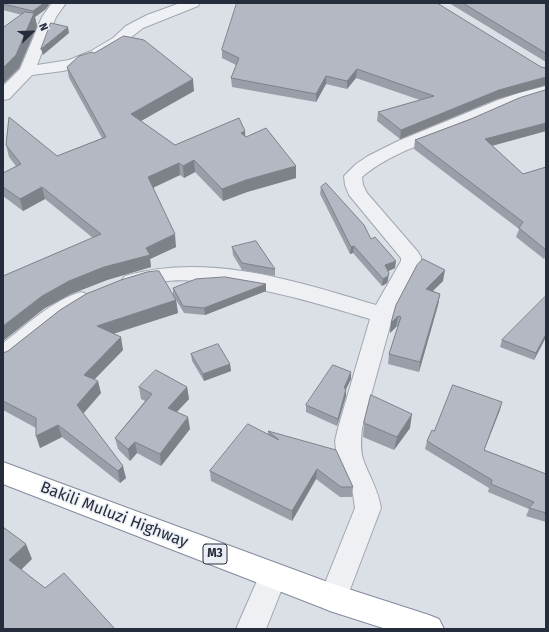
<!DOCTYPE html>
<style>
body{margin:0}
#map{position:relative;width:549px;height:632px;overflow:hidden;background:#dbdfe6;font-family:"Fira Sans",sans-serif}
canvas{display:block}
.frame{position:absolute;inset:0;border:4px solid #252c3c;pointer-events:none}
.north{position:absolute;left:12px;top:12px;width:40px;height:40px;-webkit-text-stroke:3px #ebeef4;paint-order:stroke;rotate:67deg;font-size:11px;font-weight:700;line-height:16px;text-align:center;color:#252c3c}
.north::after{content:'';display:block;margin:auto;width:14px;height:18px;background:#252c3c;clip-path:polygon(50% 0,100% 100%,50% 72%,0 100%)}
</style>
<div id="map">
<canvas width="549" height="632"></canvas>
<div class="frame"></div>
<div class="north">N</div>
</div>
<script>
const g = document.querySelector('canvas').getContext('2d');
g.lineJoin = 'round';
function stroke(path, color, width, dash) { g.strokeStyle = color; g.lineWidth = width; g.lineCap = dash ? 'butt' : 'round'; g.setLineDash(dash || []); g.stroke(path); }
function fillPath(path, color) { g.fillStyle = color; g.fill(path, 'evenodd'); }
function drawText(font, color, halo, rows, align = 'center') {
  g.font = font + ' "Fira Sans",sans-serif'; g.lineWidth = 3; g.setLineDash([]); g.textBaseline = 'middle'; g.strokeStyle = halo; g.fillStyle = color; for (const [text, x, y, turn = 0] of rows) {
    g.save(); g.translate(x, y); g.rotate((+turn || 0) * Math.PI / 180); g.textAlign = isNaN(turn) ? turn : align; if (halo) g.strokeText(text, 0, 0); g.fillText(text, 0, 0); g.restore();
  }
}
const minor = new Path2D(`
 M52 3H66L56 17 37 65 69 60 91 51 113 38 126 26 147 15 180 3H200L198 6 143 28 112 52 91 63 63 71 32 75 9 99 3 100V86L20 69 42 17Z
 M546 86V96C519 102 495 115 469 126 433 141 392 151 362 177L363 185 367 193 418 252 421 257V261L393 315 362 428C361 438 360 449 363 459 369 476 378 489 381 508L343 608 333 612 323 608 319 598 355 508 353 494 337 458 335 441 338 428 370 319C313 302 257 285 197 281 185 280 172 280 160 282 148 284 137 290 125 286L121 281 125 276C209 252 295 281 376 305L401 261V258L349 195 345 185 344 176 356 164 368 156 398 141 498 100 519 93Z
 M81 292 89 295 92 300 89 305 62 321 11 362 3 365V343C27 325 51 301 81 292Z
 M273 563 283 567 287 576 266 629H236L263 567Z`);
const highway = new Path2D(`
 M3 462 333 584 429 615 439 619 444 629H386L333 612 3 484Z`);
stroke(minor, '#a1a6b0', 2);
stroke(highway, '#838b9d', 2);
fillPath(minor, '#eef0f4');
fillPath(highway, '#fff');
fillPath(new Path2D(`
 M3 3H50L46 9 35 17 37 26 19 68 4 83 3 82V28L22 15 3 10Z
 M449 3H546V62Z
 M222 50 541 67 546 68V85L497 99 400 139 377 121 378 112 420 100 356 78 347 89 326 84 316 102 232 87 231 78 236 65 222 58Z
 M67 67 194 91 141 121 175 145 245 131V137L296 166V178L247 192 223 201 195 172 184 178 180 175 153 188 176 247 150 259 151 267 107 280 71 294 45 308 93 238 45 199 23 211 3 196V173L16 166 9 157 6 145 57 156 102 138 69 78Z
 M546 90V131L492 146 523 174 546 167V256L544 259 516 237 519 229 414 149 415 140Z
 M321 187 371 239 395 268 388 271V280L387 283 382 286 353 253 350 254 320 194Z
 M232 247 275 269V276L242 270 233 255Z
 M443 281 433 291 440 294 438 305 419 372 388 364 389 354 398 327H396L390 333 391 323 396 305Z
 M266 284V291L205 315 184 313 173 295V288Z
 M546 298V337L534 360 500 347 502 340Z
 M176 300 178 313 113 334 123 350 94 380 101 393 83 414 126 478 120 483 62 437 40 448 36 428 3 410V353Z
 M191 354 230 364 231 371 204 381 192 361Z
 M351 372V379L346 389V396L337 426 306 412V405Z
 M139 387H187L189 399 177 412 190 429 161 466 137 453 130 461 118 449 115 438 145 401 141 399Z
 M500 410 484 450 546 474V522L526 516 529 509 488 492 489 488 425 449 427 441 434 431Z
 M364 423 410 428 394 450 363 437Z
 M268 431 353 487 352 497H340L316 479 292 521 211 481 210 471 268 435Z`), '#9a9ea8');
fillPath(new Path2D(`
 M44 3H50L46 9 35 17 37 26 19 68 4 83 3 79V68L33 15V11Z
 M68 27 69 33 43 55 41 49Z
 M357 69 356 78 347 89V81Z
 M326 76V84L316 102V94Z
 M546 77V85L497 99 400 139 401 130 499 90Z
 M193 79 194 91 132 126 131 114Z
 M546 123V131L483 148 485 139Z
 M245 131 246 143 241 133Z
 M194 160 195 172 184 178 183 166Z
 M179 163 180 175 150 189 148 177Z
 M296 166V178L247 192 223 201 222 189 246 180Z
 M42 187 45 199 23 211 20 199Z
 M175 234 176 247 150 259 151 267 107 280 71 294 45 308 3 341V326L42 296 69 281 146 248Z
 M354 246 353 253 350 254 351 247Z
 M396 261 395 268 384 273 385 265Z
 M445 270 443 281 424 299 426 289Z
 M389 273 388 280 387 283 382 286 383 279Z
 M266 284V291L205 315 204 308Z
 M440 294 438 305 419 372 420 362Z
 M176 300 178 313 100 338 97 326Z
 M398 316 396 327 390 333 391 323Z
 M546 334V337L534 360 536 353Z
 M121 337 123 350 87 387 84 375Z
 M230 364 231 371 204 381 203 374Z
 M351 372V379L343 395 344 388Z
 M98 381 101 393 80 417 77 405Z
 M187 387 189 399 169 420 168 408Z
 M346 389V396L337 426 338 419Z
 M502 402 500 410 481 458Z
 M412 414 410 428 394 450 397 437Z
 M188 417 190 429 161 466 160 454Z
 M58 425 62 437 40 448 36 436Z
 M135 442 137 453 130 461 128 449Z
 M123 466 126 478 120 483 118 471Z
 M317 469 316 479 292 521V511Z
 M26 544 32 559 16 575 9 560Z`), '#7d8188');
const building = new Path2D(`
 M3 3H44L33 11 3 4Z
 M237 3H437L541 67 546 68V77L499 90 401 130 378 112 434 96 357 69 347 81 326 76 316 94 231 78 239 58 222 50Z
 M463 3H546V53Z
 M25 12 34 13 16 55 3 68V28Z
 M51 23 68 27 41 49Z
 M124 36 144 40 193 79 131 114 175 145 239 118 245 131 241 133 246 137 266 128 296 166 246 180 222 189 194 160 183 166 179 163 148 177 175 234 146 248 150 255 104 267 69 281 42 296 3 326V276L101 234 42 187 20 199 3 187V173L21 164 6 145 9 117 57 156 106 137 67 67 79 56 92 52 94 53Z
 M546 90V123L485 139 523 174 546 167V250L519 228 523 222 415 140 471 119 519 98Z
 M326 183 364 225 371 239 375 237 396 261 385 265 389 273 388 276 383 279 354 246 351 247 321 187Z
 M256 241 275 269 242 263 232 247Z
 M423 259 445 270 426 289 440 294 420 362 389 354 401 317 398 316 391 323 396 305 417 265Z
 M159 271 176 300 97 326 121 337 84 375 98 381 77 405 123 466 118 471 58 425 36 436V418L3 401V353L8 351 60 310 86 294 121 280 147 272Z
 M225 277 266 284 204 308 183 306 173 288 196 279Z
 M545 297 546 298V334L536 353 502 340Z
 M218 344 230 364 203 374 191 354Z
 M333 365 351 372 344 388 346 389 338 419 306 405Z
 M156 370 187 387 168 408 188 417 160 454 135 442 128 449 115 438 152 394 139 387Z
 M453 385 502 402 484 450 546 474V513L529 508 534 502 491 484 492 480 427 441 432 430 434 431Z
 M371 395 412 414 397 437 364 423Z
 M248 424 279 440 268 431 336 450 353 487H341L317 469 292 511 210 471Z
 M3 527 26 544 9 560 45 588 64 573 115 629H3Z`);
fillPath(building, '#b3b8c3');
stroke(building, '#7d8188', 1);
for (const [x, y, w] of [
 [215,554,24]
]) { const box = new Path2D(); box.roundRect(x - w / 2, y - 10, w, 20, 3); g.fillStyle = '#ebeef4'; g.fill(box); stroke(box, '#252c3c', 1); }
drawText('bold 12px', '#252c3c', null, [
 ["M3",215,554]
]);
drawText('16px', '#252c3c', '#ebeef4', [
 ["Bakili Muluzi Highway",114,515,21]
]);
</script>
